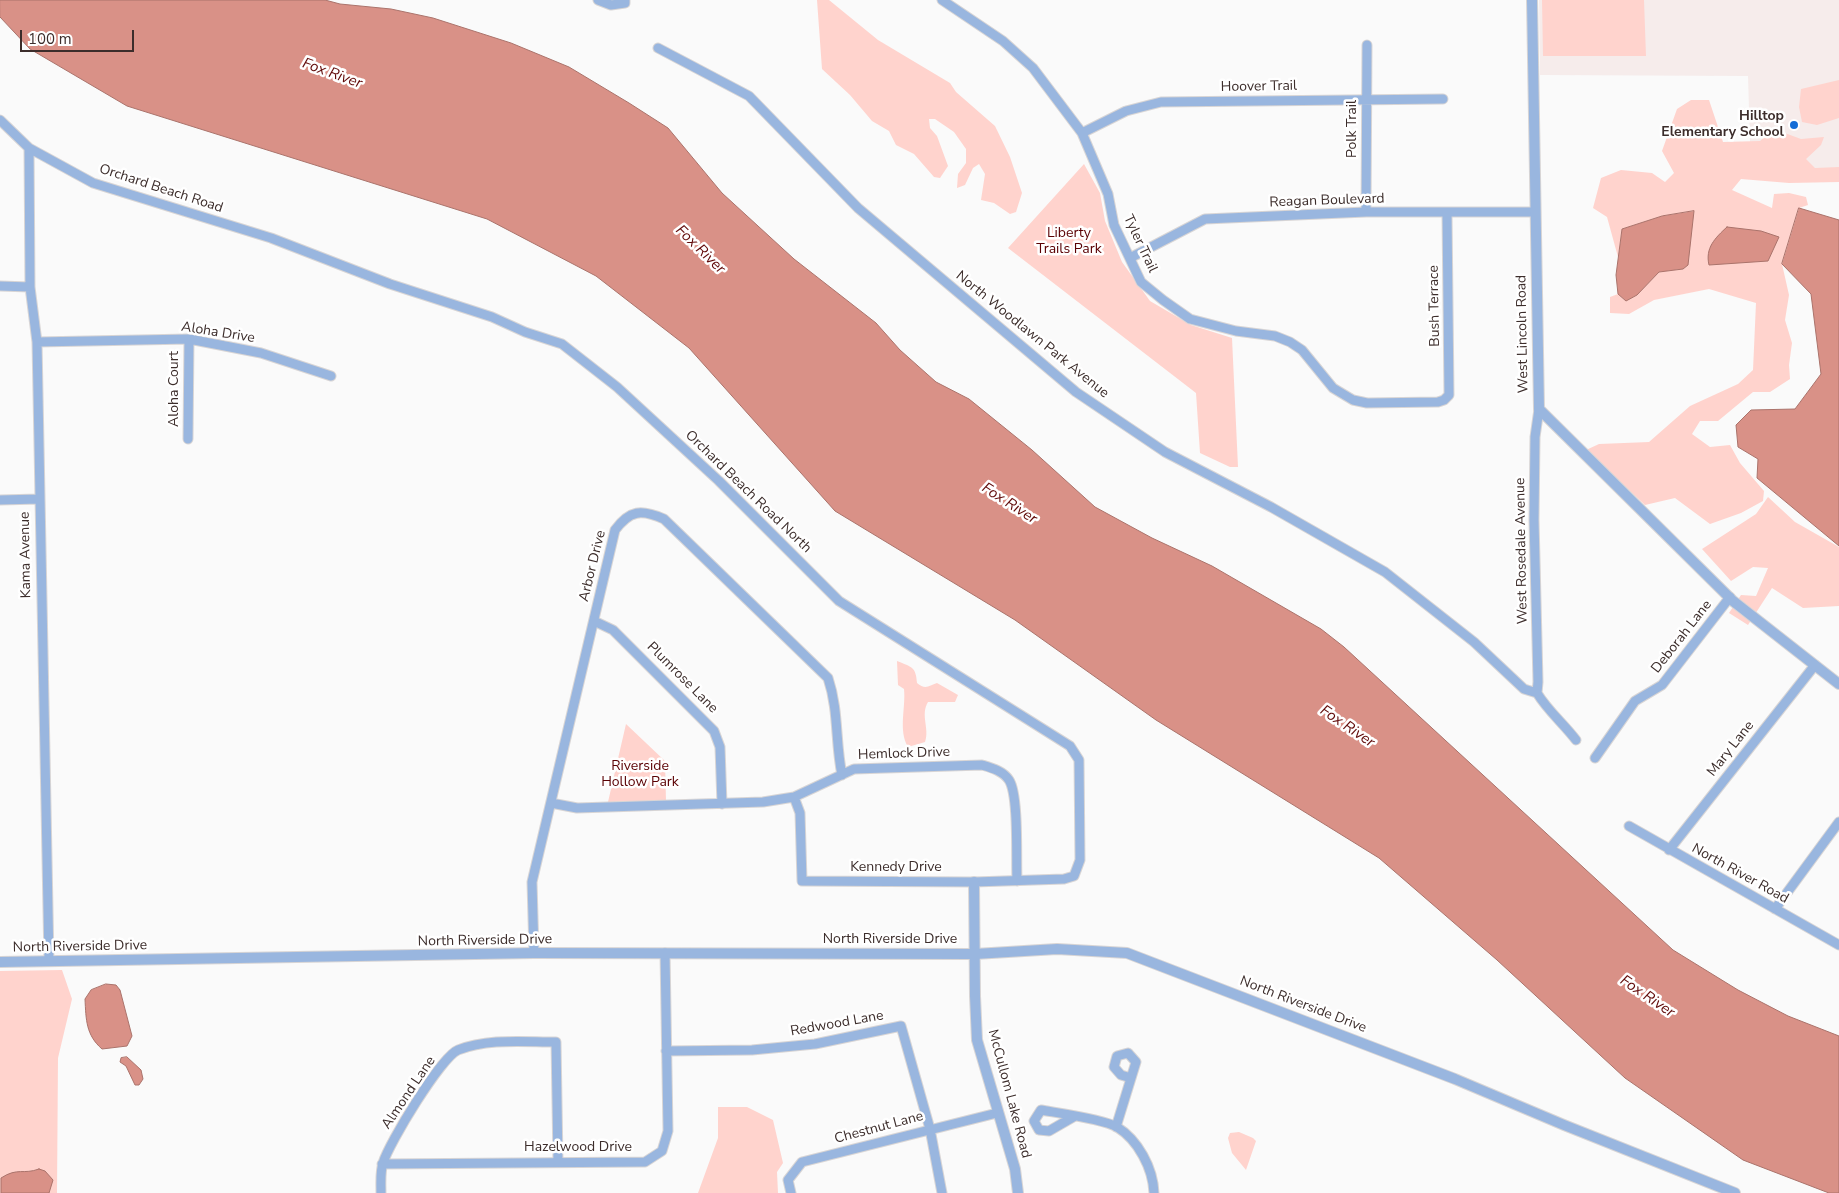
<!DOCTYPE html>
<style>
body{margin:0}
#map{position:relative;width:1839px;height:1193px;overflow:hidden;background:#fafafa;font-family:"Nunito Sans",sans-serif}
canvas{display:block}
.scale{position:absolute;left:20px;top:30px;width:114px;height:22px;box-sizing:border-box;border:2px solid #3c2d2b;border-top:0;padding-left:6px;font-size:15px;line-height:18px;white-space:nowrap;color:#3c2d2b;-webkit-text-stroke:4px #fff;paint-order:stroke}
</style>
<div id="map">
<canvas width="1839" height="1193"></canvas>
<div class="scale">100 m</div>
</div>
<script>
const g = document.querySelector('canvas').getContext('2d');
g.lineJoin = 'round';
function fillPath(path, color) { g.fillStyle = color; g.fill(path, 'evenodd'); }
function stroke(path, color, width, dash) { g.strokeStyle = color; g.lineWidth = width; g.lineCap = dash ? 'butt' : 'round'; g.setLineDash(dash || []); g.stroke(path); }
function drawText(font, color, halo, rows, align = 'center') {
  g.font = font + ' "Nunito Sans",sans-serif'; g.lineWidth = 5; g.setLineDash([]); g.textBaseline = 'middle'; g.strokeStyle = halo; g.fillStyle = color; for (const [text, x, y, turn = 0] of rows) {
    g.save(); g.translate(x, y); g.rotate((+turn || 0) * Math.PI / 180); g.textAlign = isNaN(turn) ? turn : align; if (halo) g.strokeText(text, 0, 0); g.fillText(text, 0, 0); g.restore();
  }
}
fillPath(new Path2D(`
 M1539 0H1839V176L1751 175 1748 76 1540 75Z`), '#f6eceb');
fillPath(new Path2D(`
 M817 0H829L878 40 950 83 956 92 995 126 1010 157 1022 193 1016 212 1010 214 994 203 981 200 985 174 979 164 973 168 965 185 957 188 958 174 966 163V149L954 132 935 119H929L930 128 937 136 948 166 940 178 934 177 914 154 896 145 889 131 872 121 850 95 822 69Z
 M1542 0H1644L1646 56H1543Z
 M1839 80V118L1817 125 1802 122 1799 107 1801 89Z
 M1691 100H1709L1723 142 1760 141 1774 129 1801 139 1824 137 1821 145 1806 159 1815 168 1839 167V182L1789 183 1741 179 1732 190 1772 208 1774 194 1789 193 1806 197 1808 205 1799 208 1782 264 1789 295 1785 320 1792 343 1789 365 1790 379 1770 392H1753L1718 421H1700L1692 434 1710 447 1730 445 1740 463 1764 491 1763 501 1741 513 1710 524 1675 498 1645 505 1586 450 1599 444 1649 442 1690 406 1738 384 1753 370 1756 303 1709 289 1654 300 1629 314 1610 313V297L1618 294 1626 301 1637 295 1659 272 1683 269 1694 211 1662 216 1622 229 1618 257 1607 217 1593 208 1601 178 1621 170 1652 173 1665 182 1674 173 1662 151 1677 109Z
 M1084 164 1100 193 1105 221 1122 262 1150 301 1191 325 1232 338 1238 467H1230L1200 453 1196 393 1008 248Z
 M1768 497 1795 522 1839 547V606L1803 608 1772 588 1748 625 1729 613 1741 595 1756 596 1768 568 1753 567 1731 581 1702 549 1756 514Z
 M897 661C912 667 916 667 917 683 925 690 929 686 937 683L958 695 955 702H928C920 715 930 729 925 742L908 747C898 730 906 708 904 689L898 685Z
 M626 724 665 761 666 801 608 802Z
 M62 970 72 999 58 1058 57 1193H0V971Z
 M718 1107H747L773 1120 783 1163 777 1172 778 1193H698L718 1138Z
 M1239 1132 1253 1138 1256 1141 1246 1170 1232 1153 1228 1138 1230 1133Z`), '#ffd3cd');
const water = new Path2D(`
 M0 0H325L340 4 391 9 433 18 511 43 569 67 629 103 668 128 722 193 794 259 876 323 900 350 936 382 969 399 1032 450 1095 507 1152 538 1212 566 1321 629 1344 647 1673 950 1738 990 1788 1016 1839 1036V1193H1829L1743 1160 1625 1078 1497 960 1379 858 1156 720 1015 620 835 511 689 348 596 276 487 219 127 106 30 49 0 17Z
 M1799 208 1839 220V546L1757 478 1758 459 1738 447 1736 425 1751 410 1795 409 1821 374 1811 294 1782 264Z
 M1694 211 1688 265 1683 269 1659 272 1637 295 1626 301 1618 294 1616 275 1622 229 1662 216Z
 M1727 227 1761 231 1779 237 1768 261 1709 265C1705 248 1715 238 1727 227Z
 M106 984 116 985 120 990 132 1036 127 1046 102 1049C86 1035 86 1020 85 999L91 990Z
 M127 1057 141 1070 143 1079 139 1085H135L126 1066 120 1062 121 1058Z
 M39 1169 45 1171 53 1180 49 1193H1V1178C18 1167 23 1175 39 1169Z`);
fillPath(water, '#d99187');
stroke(water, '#aa736b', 1);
const minor = new Path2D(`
 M598 0 611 5 625 3V0
 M942 0 1003 41 1033 68 1082 133 1108 194 1114 225 1141 282 1163 300 1190 319 1236 331 1275 336 1290 342 1302 350 1333 388 1353 400 1367 403 1438 402 1444 400 1449 395 1447 214
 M658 48 749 96 858 208 1076 392 1165 452 1271 507 1385 572 1474 642 1524 689 1537 693
 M0 120 29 148 93 183 271 238 390 284 492 317 525 332 562 344 617 387 719 481 839 601 1070 746 1079 760 1080 860 1074 876 1064 879 974 882 802 881 800 813 794 797
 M1082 133 1126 111 1161 102 1443 99
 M29 148 30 287 37 342 49 961
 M1366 212 1367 45
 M1130 258 1205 219 1366 212H1535
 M0 286 30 287
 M37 342 189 339 261 353 331 376
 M188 439 189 339
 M0 500 39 499
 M594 621 613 630 714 731 720 747 722 804
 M1537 693 1538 682 1534 520 1535 437 1539 409
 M1537 693C1548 711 1563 723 1576 740
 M1595 758 1635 701 1662 685 1730 597
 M551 803 577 808 763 802 794 797 854 769 982 765C992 768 1003 771 1009 780 1019 795 1016 860 1017 881
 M1629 826 1839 945
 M1669 850 1815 665
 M1775 909 1839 822
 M534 953 532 882 615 530C630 510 641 509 664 519L828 678C839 711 835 741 842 775
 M666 1051 752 1050 815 1044 901 1026 930 1129 942 1193
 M1075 1116 1049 1131 1039 1130 1034 1121 1041 1110C1058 1113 1103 1119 1117 1127 1138 1140 1153 1168 1154 1193
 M1116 1127 1136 1062 1128 1053 1117 1056 1114 1067 1121 1075 1131 1078
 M382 1164 645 1162 662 1151 668 1131 665 953
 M381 1193C381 1183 380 1172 383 1163 389 1143 441 1057 458 1050 488 1038 524 1042 556 1042L558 1162
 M791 1193 788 1180 802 1162 997 1113`);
const tertiary = new Path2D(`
 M1532 0 1539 409 1733 601 1839 684
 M974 882 975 996 977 1040 1015 1169 1018 1193
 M0 962 534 953 975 954 1057 949 1127 953 1455 1079 1564 1125 1735 1193`);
stroke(minor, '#d8d5d5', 11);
stroke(tertiary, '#d8d5d5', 12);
stroke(minor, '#99b6df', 9);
stroke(tertiary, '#99b6df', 10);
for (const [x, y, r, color] of [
 [1794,125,5,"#156dd6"]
]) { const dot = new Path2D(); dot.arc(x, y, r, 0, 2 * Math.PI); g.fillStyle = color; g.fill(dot); stroke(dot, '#fff', 2); }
drawText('14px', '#3c2d2b', '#fff', [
 ["Hoover Trail",1259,87,-1],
 ["Polk Trail",1353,129,-90],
 ["Orchard Beach Road",161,189,18],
 ["Reagan Boulevard",1327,201,-2],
 ["Tyler Trail",1140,244,65],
 ["Bush Terrace",1435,306,-91],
 ["Aloha Drive",218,333,9],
 ["West Lincoln Road",1523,334,-91],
 ["North Woodlawn Park Avenue",1032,335,39],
 ["Aloha Court",175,389,-90],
 ["Orchard Beach Road North",748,492,44],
 ["West Rosedale Avenue",1522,551,-91],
 ["Kama Avenue",26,555,-91],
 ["Arbor Drive",593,566,-76],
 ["Deborah Lane",1682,637,-52],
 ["Plumrose Lane",682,678,45],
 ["Mary Lane",1731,749,-52],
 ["Hemlock Drive",904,754,-2],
 ["Kennedy Drive",896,868],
 ["North River Road",1740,874,29],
 ["North Riverside Drive",890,940],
 ["North Riverside Drive",485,941,-1],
 ["North Riverside Drive",80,947,-1],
 ["North Riverside Drive",1303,1005,21],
 ["Redwood Lane",837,1024,-10],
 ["Almond Lane",409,1093,-56],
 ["McCullom Lake Road",1009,1094,75],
 ["Chestnut Lane",879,1128,-15],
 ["Hazelwood Drive",578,1148]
]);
drawText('bold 14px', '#3c2d2b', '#fff', [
 ["Hilltop",1784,117],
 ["Elementary School",1784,133]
], 'right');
drawText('14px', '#5a0103', '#fff', [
 ["Liberty",1069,234],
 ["Trails Park",1069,250],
 ["Riverside",640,767],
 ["Hollow Park",640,783]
]);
drawText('italic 15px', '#600908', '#fff', [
 ["Fox River",332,74,20],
 ["Fox River",700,250,44],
 ["Fox River",1009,504,33],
 ["Fox River",1347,727,34],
 ["Fox River",1647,997,34]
]);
</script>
